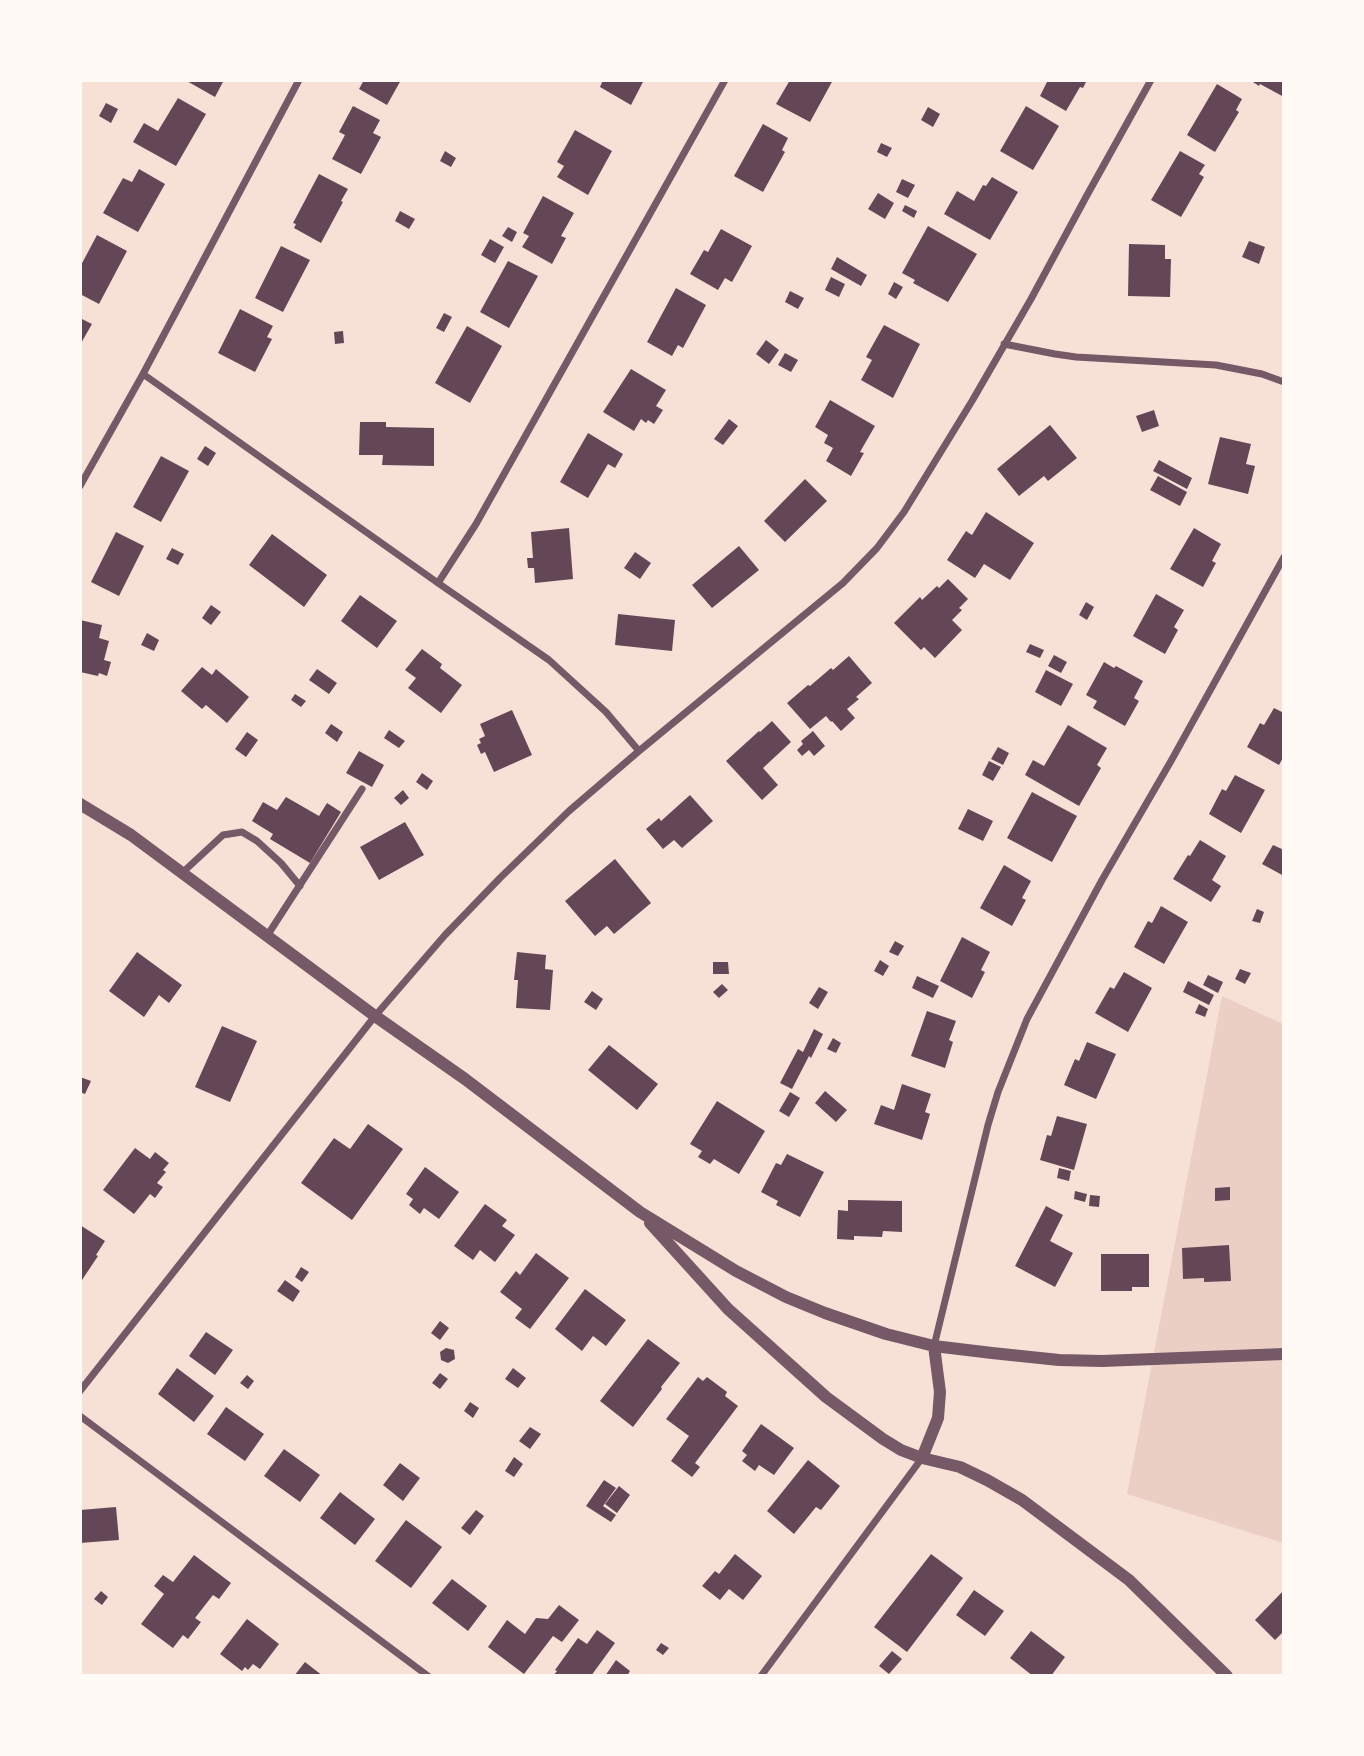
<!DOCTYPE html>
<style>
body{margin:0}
#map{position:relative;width:1364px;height:1756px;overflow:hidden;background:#f7e1d7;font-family:Figtree,sans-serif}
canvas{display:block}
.frame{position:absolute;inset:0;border:82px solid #fffaf5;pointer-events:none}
</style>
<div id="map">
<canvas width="1364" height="1756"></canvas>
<div class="frame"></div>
</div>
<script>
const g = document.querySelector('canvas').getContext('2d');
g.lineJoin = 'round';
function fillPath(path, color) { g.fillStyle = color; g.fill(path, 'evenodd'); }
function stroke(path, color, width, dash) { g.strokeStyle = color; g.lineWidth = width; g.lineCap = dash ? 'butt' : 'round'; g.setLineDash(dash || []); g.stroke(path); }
fillPath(new Path2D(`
 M1222 996 1283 1024V1543L1127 1494Z`), '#ebcfc5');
fillPath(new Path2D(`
 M185 80H224L215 97Z
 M364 80H401L387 105 359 89Z
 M603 80H644L631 105 600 87Z
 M790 80H833L810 122 776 104Z
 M1048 80H1087L1083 88 1080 87 1066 111 1040 96Z
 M1250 80H1284V97L1260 84 1259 86Z
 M1217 84 1242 99 1236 110 1239 112 1215 152 1187 135Z
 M178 98 206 114 176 166 133 142 144 123 158 131Z
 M106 103 118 109 111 123 99 116Z
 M353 106 380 120 373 133 381 137 361 174 332 159 345 135 339 132Z
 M1026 106 1059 126 1033 170 1000 151Z
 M928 107 940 114 933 127 921 120Z
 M763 124 788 138 782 150 785 152 763 192 734 176Z
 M575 130 612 151 588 195 557 177 564 166 557 162Z
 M881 143 892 148 887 157 877 152Z
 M445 151 456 158 451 167 440 161Z
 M1180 151 1205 165 1199 174 1204 177 1181 217 1151 200Z
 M139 169 165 184 138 232 103 213 123 178 132 182Z
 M319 174 348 189 341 201 343 202 321 243 294 228 296 224 293 223Z
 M992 177 1018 192 990 240 944 214 957 191 974 201 983 185 986 186Z
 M902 179 915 185 908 198 896 192Z
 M878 193 894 203 885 219 868 209Z
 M543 196 574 213 561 236 566 238 552 264 522 247 529 236 523 233Z
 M905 205 917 211 914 218 902 211Z
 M400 211 415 219 409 229 395 221Z
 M928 226 977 254 948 302 913 283 915 280 902 273Z
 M508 227 517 232 512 242 502 236Z
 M721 229 752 246 732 282 725 278 718 290 690 274 704 250 708 252Z
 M97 235 127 251 99 304 80 294V267Z
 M490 239 504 247 495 263 481 255Z
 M1249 241 1265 247 1259 264 1242 257Z
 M1129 244 1165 245V259H1171L1170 297 1128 296Z
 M281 246 310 260 283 312 255 298Z
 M837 257 867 275 861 286 831 269Z
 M508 261 538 276 509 328 480 312Z
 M831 277 845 284 839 297 825 290Z
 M894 282 903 287 896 299 888 294Z
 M676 288 706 305 683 348 678 345 672 356 647 342Z
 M790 291 804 298 798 309 785 302Z
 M240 309 273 326 267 337 272 339 255 372 218 353Z
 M444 313 452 317 444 332 436 328Z
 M80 318 92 324 80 345Z
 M884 325 920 344 893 398 861 380 872 360 866 357Z
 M467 326 502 346 470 403 435 383Z
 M343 331 344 343 335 344 334 332Z
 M766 340 779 350 769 364 756 354Z
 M785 353 798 360 791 372 778 365Z
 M631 369 666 390 656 406 663 410 654 424 648 420 646 423 641 419 634 431 603 412Z
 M830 400 875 426 860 452 864 453 851 476 826 461 833 448 824 443 828 435 815 427Z
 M1154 410 1159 426 1142 432 1136 416Z
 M729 419 738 426 723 445 714 439Z
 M360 422H386V427L434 428V466L382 465 383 455H359Z
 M1050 425 1077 458 1048 481 1044 476 1019 496 997 469Z
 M588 433 623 454 615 468 608 464 588 498 560 482Z
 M1220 437 1251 444 1246 464 1255 466 1248 494 1208 484Z
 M205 446 216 453 208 466 197 459Z
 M161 456 189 471 161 522 133 507Z
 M1159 460 1192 478 1187 489 1153 471Z
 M1158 476 1187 492 1180 506 1150 490Z
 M805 479 827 501 785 542 764 521Z
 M986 512 1034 543 1010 580 984 564 975 578 947 560 966 531 972 535Z
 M569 528 573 579 535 583 534 568H528L527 558H533L531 532Z
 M1194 528 1221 544 1212 561 1216 563 1203 587 1170 569Z
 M116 532 144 546 119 596 91 582Z
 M272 534 327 575 304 607 249 565Z
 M739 546 759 570 712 608 692 585Z
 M172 548 184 554 178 565 166 559Z
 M635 552 651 563 640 579 624 568Z
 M948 579 968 599 959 608 962 610 952 620 962 630 935 658 924 647 921 650 894 623 920 597 922 600 937 586 939 588Z
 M1156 594 1184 610 1174 627 1178 630 1165 654 1133 636Z
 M360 595 397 621 377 648 341 621Z
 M1086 602 1094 607 1087 620 1079 615Z
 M211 605 221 612 211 625 202 618Z
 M618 614 675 620 672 651 615 645Z
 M80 620 102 625 99 638 109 641 104 660 111 662 107 676 99 673 98 676 80 672Z
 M147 633 159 640 154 651 141 645Z
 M1030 644 1044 650 1040 658 1026 652Z
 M422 649 442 664 440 668 462 685 441 713 408 688 416 678 405 670Z
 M1054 655 1067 662 1061 673 1048 666Z
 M849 656 872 683 856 697 859 699 847 709 855 718 841 731 832 721 831 722 826 716 810 729 787 703 808 685 810 686 831 668 833 670Z
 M1104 662 1114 668 1116 666 1143 681 1134 698 1139 701 1125 726 1093 708 1097 701 1086 695Z
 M202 667 212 675 216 669 249 697 227 723 206 705 202 709 181 691Z
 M317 669 337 683 329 694 309 680Z
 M1046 670 1073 684 1061 706 1035 692Z
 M295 694 306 701 301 707 291 700Z
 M1274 708 1284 713V756L1279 765 1247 747 1260 723 1264 725Z
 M512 710 532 755 494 772 485 752 481 754 477 745 481 743 479 739 485 736 480 724Z
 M772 721 791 742 763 768 778 785 762 800 726 761 759 731 760 732Z
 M331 724 343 732 337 742 325 733Z
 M1068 725 1107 748 1097 765 1101 768 1079 806 1025 775 1033 760 1044 766Z
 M389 730 405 741 399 748 384 738Z
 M813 731 825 746 814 756 809 750 802 756 797 750 803 744 801 741Z
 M247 732 258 740 246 757 235 749Z
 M998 747 1009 753 1003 765 991 759Z
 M359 751 384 765 372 787 346 773Z
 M989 761 1001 767 993 781 982 775Z
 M422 773 433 781 427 790 416 782Z
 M1235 775 1265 790 1241 833 1209 814 1222 789 1226 791Z
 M403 790 409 798 401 805 394 798Z
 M1032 792 1077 816 1052 862 1007 838Z
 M690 795 713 821 682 848 674 840 663 849 646 829 659 818 661 821Z
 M286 797 319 816 327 803 341 812 310 863 270 839 273 834 252 821 263 802 277 810Z
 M968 809 993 821 983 841 958 829Z
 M405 822 424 855 379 880 360 847Z
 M1200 840 1226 856 1212 880 1221 886 1211 902 1173 879 1188 855 1190 856Z
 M1273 845 1284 850V876L1262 864Z
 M615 859 651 903 614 934 607 926 595 936 565 901Z
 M1004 865 1031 881 1022 898 1026 900 1012 926 980 908Z
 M1161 906 1188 922 1164 964 1134 947 1148 921 1152 923Z
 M1257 909 1264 912 1260 923 1252 921Z
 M962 937 990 952 981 970 985 972 972 998 940 981Z
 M895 941 904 946 898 956 889 952Z
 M137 952 182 985 169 1003 159 995 144 1017 109 991Z
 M517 952 546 955 545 969 553 970 550 1010 516 1008 518 980H514Z
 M880 960 889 966 883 976 874 971Z
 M713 962H728L729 974H713Z
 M1240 969 1251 973 1245 984 1235 979Z
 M1124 972 1152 988 1128 1032 1095 1013 1110 987 1114 989Z
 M1208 975 1223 982 1218 993 1203 985Z
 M917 976 939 986 933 998 912 988Z
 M1188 981 1214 995 1209 1005 1183 992Z
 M722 984 728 990 719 998 713 992Z
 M819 987 828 992 818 1009 809 1003Z
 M592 991 603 999 596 1010 584 1002Z
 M1199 1004 1208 1009 1205 1017 1195 1013Z
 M927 1011 956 1021 949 1040 953 1042 945 1068 911 1056Z
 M222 1026 257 1041 230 1102 195 1087Z
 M814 1029 823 1034 811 1058 809 1056 792 1089 780 1083 798 1049 803 1052Z
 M833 1038 841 1043 836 1053 827 1049Z
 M1087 1042 1116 1054 1096 1099 1064 1085 1075 1059 1079 1061Z
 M609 1045 658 1084 637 1110 588 1070Z
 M80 1077 91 1081 85 1094 80 1092Z
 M902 1084 931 1094 925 1112 930 1114 922 1140 874 1124 881 1105 894 1110Z
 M825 1091 847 1110 836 1122 815 1103Z
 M790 1092 800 1098 789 1117 779 1111Z
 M717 1101 765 1131 739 1174 714 1159 710 1164 698 1157 702 1151 690 1144Z
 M1057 1116 1087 1124 1074 1170 1040 1160 1047 1135 1051 1136Z
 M368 1124 403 1149 352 1220 301 1183 334 1138 350 1149Z
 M135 1148 150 1159 155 1152 169 1163 163 1170 166 1172 157 1183 163 1187 155 1198 150 1194 134 1214 103 1190Z
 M787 1154 824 1172 800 1217 776 1205 778 1201 761 1192 776 1163 781 1165Z
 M425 1167 459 1192 439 1219 424 1208 420 1214 409 1205 413 1199 406 1194Z
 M1059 1168 1071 1171 1069 1181 1057 1178Z
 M1230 1187V1200L1215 1201V1188Z
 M1075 1191 1087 1194 1085 1202 1074 1199Z
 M1090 1195 1100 1196 1099 1207 1089 1206Z
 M848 1200 902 1201V1232L883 1231 882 1237 854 1236V1240L837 1239 838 1210 848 1211Z
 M485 1204 507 1220 502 1226 515 1235 495 1262 480 1250 473 1260 454 1246Z
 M1046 1206 1063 1215 1050 1241 1073 1253 1055 1287 1015 1266Z
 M80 1225 105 1241 96 1255 98 1256 80 1283Z
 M1229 1245 1231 1281 1204 1282V1278L1183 1279 1182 1248Z
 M536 1253 569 1278 530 1329 515 1318 522 1309 500 1292 516 1271 520 1275Z
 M1101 1254H1149V1287H1132V1291H1101Z
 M301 1267 309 1272 302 1282 295 1277Z
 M285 1280 300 1291 293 1302 277 1291Z
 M585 1289 626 1320 606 1346 593 1336 582 1351 555 1329Z
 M440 1321 449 1328 440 1340 431 1333Z
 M206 1332 233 1350 215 1375 189 1356Z
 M648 1339 680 1363 661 1387 662 1389 633 1427 600 1401Z
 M446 1348 454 1350 455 1359 448 1363 441 1360 440 1352Z
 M177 1368 214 1396 194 1422 158 1394Z
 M513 1368 526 1378 518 1388 505 1379Z
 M440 1373 448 1379 440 1389 432 1383Z
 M247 1375 254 1381 248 1389 240 1383Z
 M698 1377 703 1381 707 1377 727 1392 725 1396 738 1406 695 1463 700 1467 692 1477 671 1461 689 1436 666 1419Z
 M470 1402 479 1408 473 1418 464 1411Z
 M226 1407 264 1434 245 1461 207 1434Z
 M761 1424 794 1448 774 1475 759 1465 755 1471 742 1461 747 1455 742 1451Z
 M530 1427 541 1434 530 1449 519 1441Z
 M284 1449 320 1475 300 1502 264 1476Z
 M514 1457 523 1464 514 1477 505 1471Z
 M808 1460 840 1486 821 1510 816 1507 794 1534 767 1511Z
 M400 1463 420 1478 403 1501 383 1485Z
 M604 1480 616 1488 603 1506 616 1515 611 1522 586 1506Z
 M619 1486 630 1495 617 1513 605 1504Z
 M340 1492 375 1519 355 1545 320 1518Z
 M116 1507 119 1540 80 1543V1510Z
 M476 1510 484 1516 470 1535 461 1528Z
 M406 1520 442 1547 411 1588 375 1561Z
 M735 1554 762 1576 743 1600 729 1589 720 1600 702 1586 715 1571 719 1574Z
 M931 1554 963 1578 907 1652 874 1627Z
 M194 1555 231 1583 219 1599 213 1595 195 1618 201 1622 188 1639 183 1635 173 1648 141 1624 164 1594 154 1586 163 1575 173 1582Z
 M452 1579 487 1606 468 1631 432 1603Z
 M974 1590 1004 1611 985 1636 956 1615Z
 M1284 1590V1631L1275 1640 1255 1620Z
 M101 1591 108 1597 102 1605 94 1599Z
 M559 1605 579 1620 562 1642 553 1636 524 1674 488 1647 507 1620 525 1634 536 1618 548 1619Z
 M247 1619 279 1644 260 1669 253 1664 248 1670 245 1667 242 1671 220 1654Z
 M597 1630 615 1643 591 1676H553L557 1671 555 1670 578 1638 587 1644Z
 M1031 1631 1065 1657 1051 1676H1033L1010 1658Z
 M661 1643 669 1648 663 1655 656 1650Z
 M892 1651 902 1659 889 1674 879 1666Z
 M616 1660 630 1671 627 1676H605Z
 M305 1662 323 1676H294Z`), '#644757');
stroke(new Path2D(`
 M1004 344 1055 354 1076 357 1216 365 1262 374 1284 382
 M143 374 438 583 549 660 606 712 639 751
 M80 486 143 374 299 80
 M438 583 476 524 725 80
 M182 873 223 835 242 832 257 841 281 863 300 886
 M267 936 362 789
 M934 1346 988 1125 998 1092 1027 1019 1102 880 1171 761 1284 557
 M80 1391 375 1016 445 935 500 878 569 811 639 751 843 583 877 548 904 512 972 401 1031 299 1086 197 1151 80
 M80 1416 428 1676
 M761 1676 922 1458`), '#755966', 7);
stroke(new Path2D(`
 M80 804 131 835 375 1016 465 1079 640 1212 736 1271 786 1297 825 1313 886 1334 934 1346 992 1353 1059 1360 1102 1361 1284 1354
 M650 1223 728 1309 826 1397 883 1439 901 1450 922 1458 960 1467 987 1480 1022 1500 1129 1580 1227 1676
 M922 1458 938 1418 940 1392 934 1346`), '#755966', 12);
</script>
